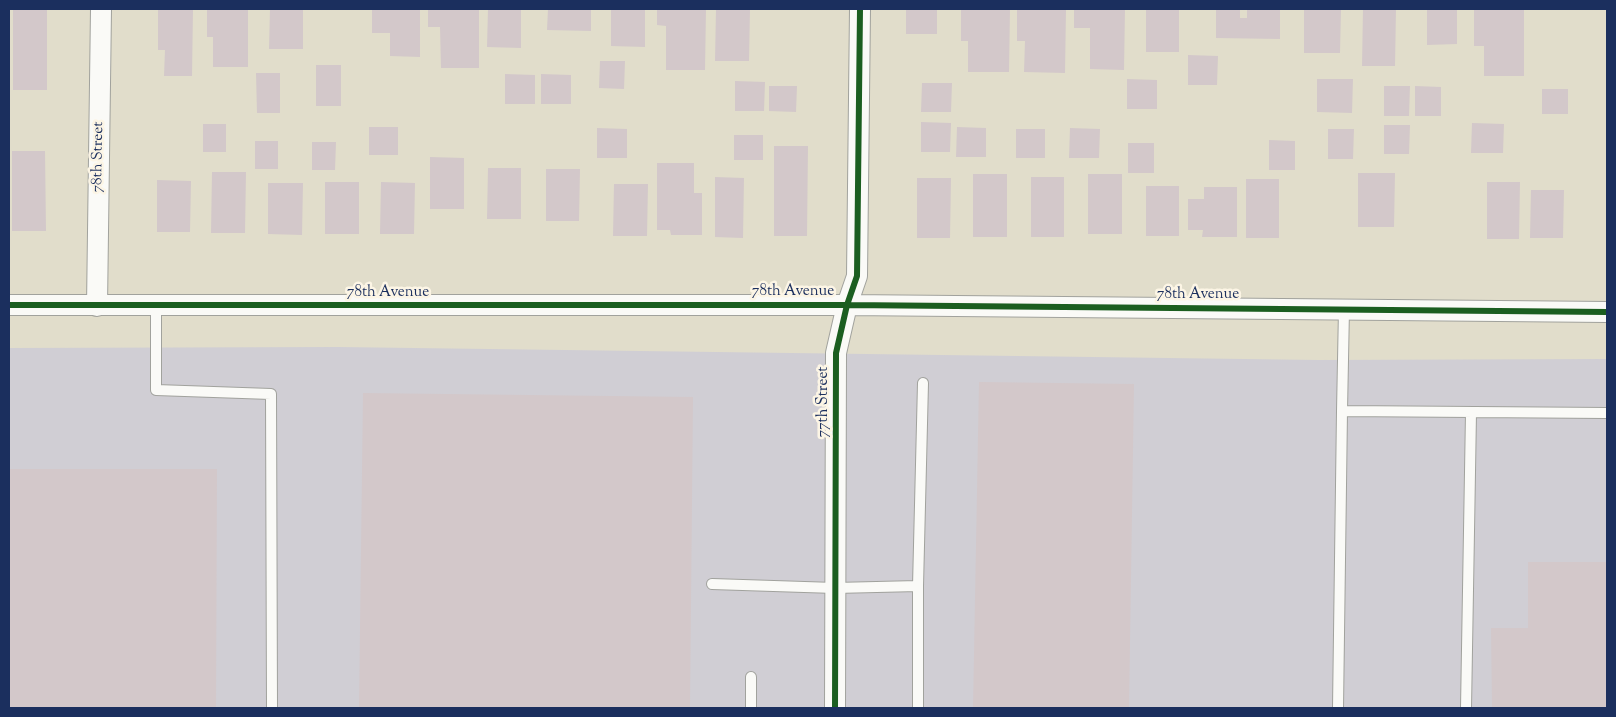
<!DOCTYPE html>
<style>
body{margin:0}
#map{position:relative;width:1616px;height:717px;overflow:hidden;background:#e1ddcb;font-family:"Sorts Mill Goudy",serif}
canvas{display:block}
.frame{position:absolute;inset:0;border:10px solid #1b2f5e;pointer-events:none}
</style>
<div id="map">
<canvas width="1616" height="717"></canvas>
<div class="frame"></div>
</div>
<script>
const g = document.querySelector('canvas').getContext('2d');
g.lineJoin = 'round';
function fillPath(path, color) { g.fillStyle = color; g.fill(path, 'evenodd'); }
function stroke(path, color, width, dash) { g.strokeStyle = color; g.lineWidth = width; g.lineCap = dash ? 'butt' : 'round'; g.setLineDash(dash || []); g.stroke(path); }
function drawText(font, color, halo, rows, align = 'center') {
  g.font = font + ' "Sorts Mill Goudy",serif'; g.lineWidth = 5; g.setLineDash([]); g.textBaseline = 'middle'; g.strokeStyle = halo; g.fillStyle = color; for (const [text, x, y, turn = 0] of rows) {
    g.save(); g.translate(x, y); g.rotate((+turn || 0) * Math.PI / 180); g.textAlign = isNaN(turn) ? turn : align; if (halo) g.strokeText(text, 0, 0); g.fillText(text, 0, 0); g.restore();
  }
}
fillPath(new Path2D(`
 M338 347 1319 360 1607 359V708H9V348Z`), '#d0ced4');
fillPath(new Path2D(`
 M13 9H47V90H13Z
 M158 9H193L192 76H164L165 50H158Z
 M207 9H248V67H213V37H207Z
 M270 9H303V49H269Z
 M372 9H420V57L390 56V33H372Z
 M428 9H479V68H441L440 27H428Z
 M488 9H521V48L487 47Z
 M548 9H591V31L547 30Z
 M611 9H645V47L611 46Z
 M657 9H706L705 70H666V26L657 25Z
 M716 9H750L749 61H715Z
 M906 9H937V34H906Z
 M961 9H1010L1009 72H968V41H961Z
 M1017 9H1066L1065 73 1024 72 1025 41H1017Z
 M1074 9H1125L1124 70 1090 69V28H1074Z
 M1146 9H1179V52H1146Z
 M1216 9H1240V18H1247V9H1280V39L1216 38Z
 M1304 9H1341L1340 53H1304Z
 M1363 9H1396L1395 66H1362Z
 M1427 9H1457V44L1427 45Z
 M1474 9H1524V76H1484V46H1474Z
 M1188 55 1218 56 1217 85H1188Z
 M600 61H625L624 89 599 88Z
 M316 65H341V106H316Z
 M256 73H280V113H257Z
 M505 74 535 75V104H505Z
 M541 74 571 75V104H541Z
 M1127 79 1157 80V109H1127Z
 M1317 79H1353L1352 113 1317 112Z
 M735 81 765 82 764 111H735Z
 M922 83H952L951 112H921Z
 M769 86H797L796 112 769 111Z
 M1384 86H1410L1409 116H1384Z
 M1415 86 1441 87V116H1415Z
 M1542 89H1568V114H1542Z
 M921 122 951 123 950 152H921Z
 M1472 123 1504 124 1503 153H1471Z
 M203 124H226V152H203Z
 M1384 125H1410L1409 154H1384Z
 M369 127H398V155H369Z
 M957 127 986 128V157H956Z
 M597 128 627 129V158H597Z
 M1070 128 1100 129 1099 158H1069Z
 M1016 129H1045V158H1016Z
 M1328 129H1354L1353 159H1328Z
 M734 135H763V160H734Z
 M1269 140 1295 141V170H1269Z
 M255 141H278V169H255Z
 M312 142H336L335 170H312Z
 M1128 143H1154V173H1128Z
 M774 146H808L807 236H774Z
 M12 151H45L46 231H12Z
 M430 157 464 158V209H430Z
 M657 163H694V193H702V235H671L670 230H657Z
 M488 168H521V219H487Z
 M546 169H580L579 221H546Z
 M212 172H246L245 233H211Z
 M1358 173H1395L1394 227H1358Z
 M973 174H1007V237H973Z
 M1088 174H1122V234H1088Z
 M715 177 744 178 743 238 715 237Z
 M1031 177H1064V237H1031Z
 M917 178H951L950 238H917Z
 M1246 179H1279V238H1246Z
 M157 180 191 181 190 232H157Z
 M325 182H359V234H325Z
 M381 182 415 183 414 234H380Z
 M1487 182H1520L1519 239H1487Z
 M268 183H303L302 235 268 234Z
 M614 184H648L647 236H613Z
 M1146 186H1179V236H1146Z
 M1204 187H1237V237H1202L1203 230H1188V199H1204Z
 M1531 190H1564L1563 238H1530Z
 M979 382 1134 384 1129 708H973Z
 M363 393 693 397 690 708H359Z
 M9 469H217L216 708H9Z
 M1528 562H1607V708H1492L1491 628H1528Z`), '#d3c8ca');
const service = new Path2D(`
 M156 306V390L271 394 272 708
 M1344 309 1342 411 1607 413
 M712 584 835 588 918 586
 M751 708V677
 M918 708V586L923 383
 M1338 708 1342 411
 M1466 708 1471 413`);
const minor = new Path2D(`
 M9 305H847L1607 312
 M97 306 101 9
 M835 708 836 353 847 305 857 276 860 9`);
stroke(service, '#a1a29d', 12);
stroke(minor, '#a1a29d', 22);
stroke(service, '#fafaf7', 10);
stroke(minor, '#fafaf7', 20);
stroke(new Path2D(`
 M9 305H847L1607 312
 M835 708 836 353 847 305 857 276 860 9`), '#1b5e20', 6);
drawText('15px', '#1b2f5e', '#fcf5e5', [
 ["78th Street",99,157,-89],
 ["78th Avenue",793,292],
 ["78th Avenue",388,293],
 ["78th Avenue",1198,295],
 ["77th Street",824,402,-90]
]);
</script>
